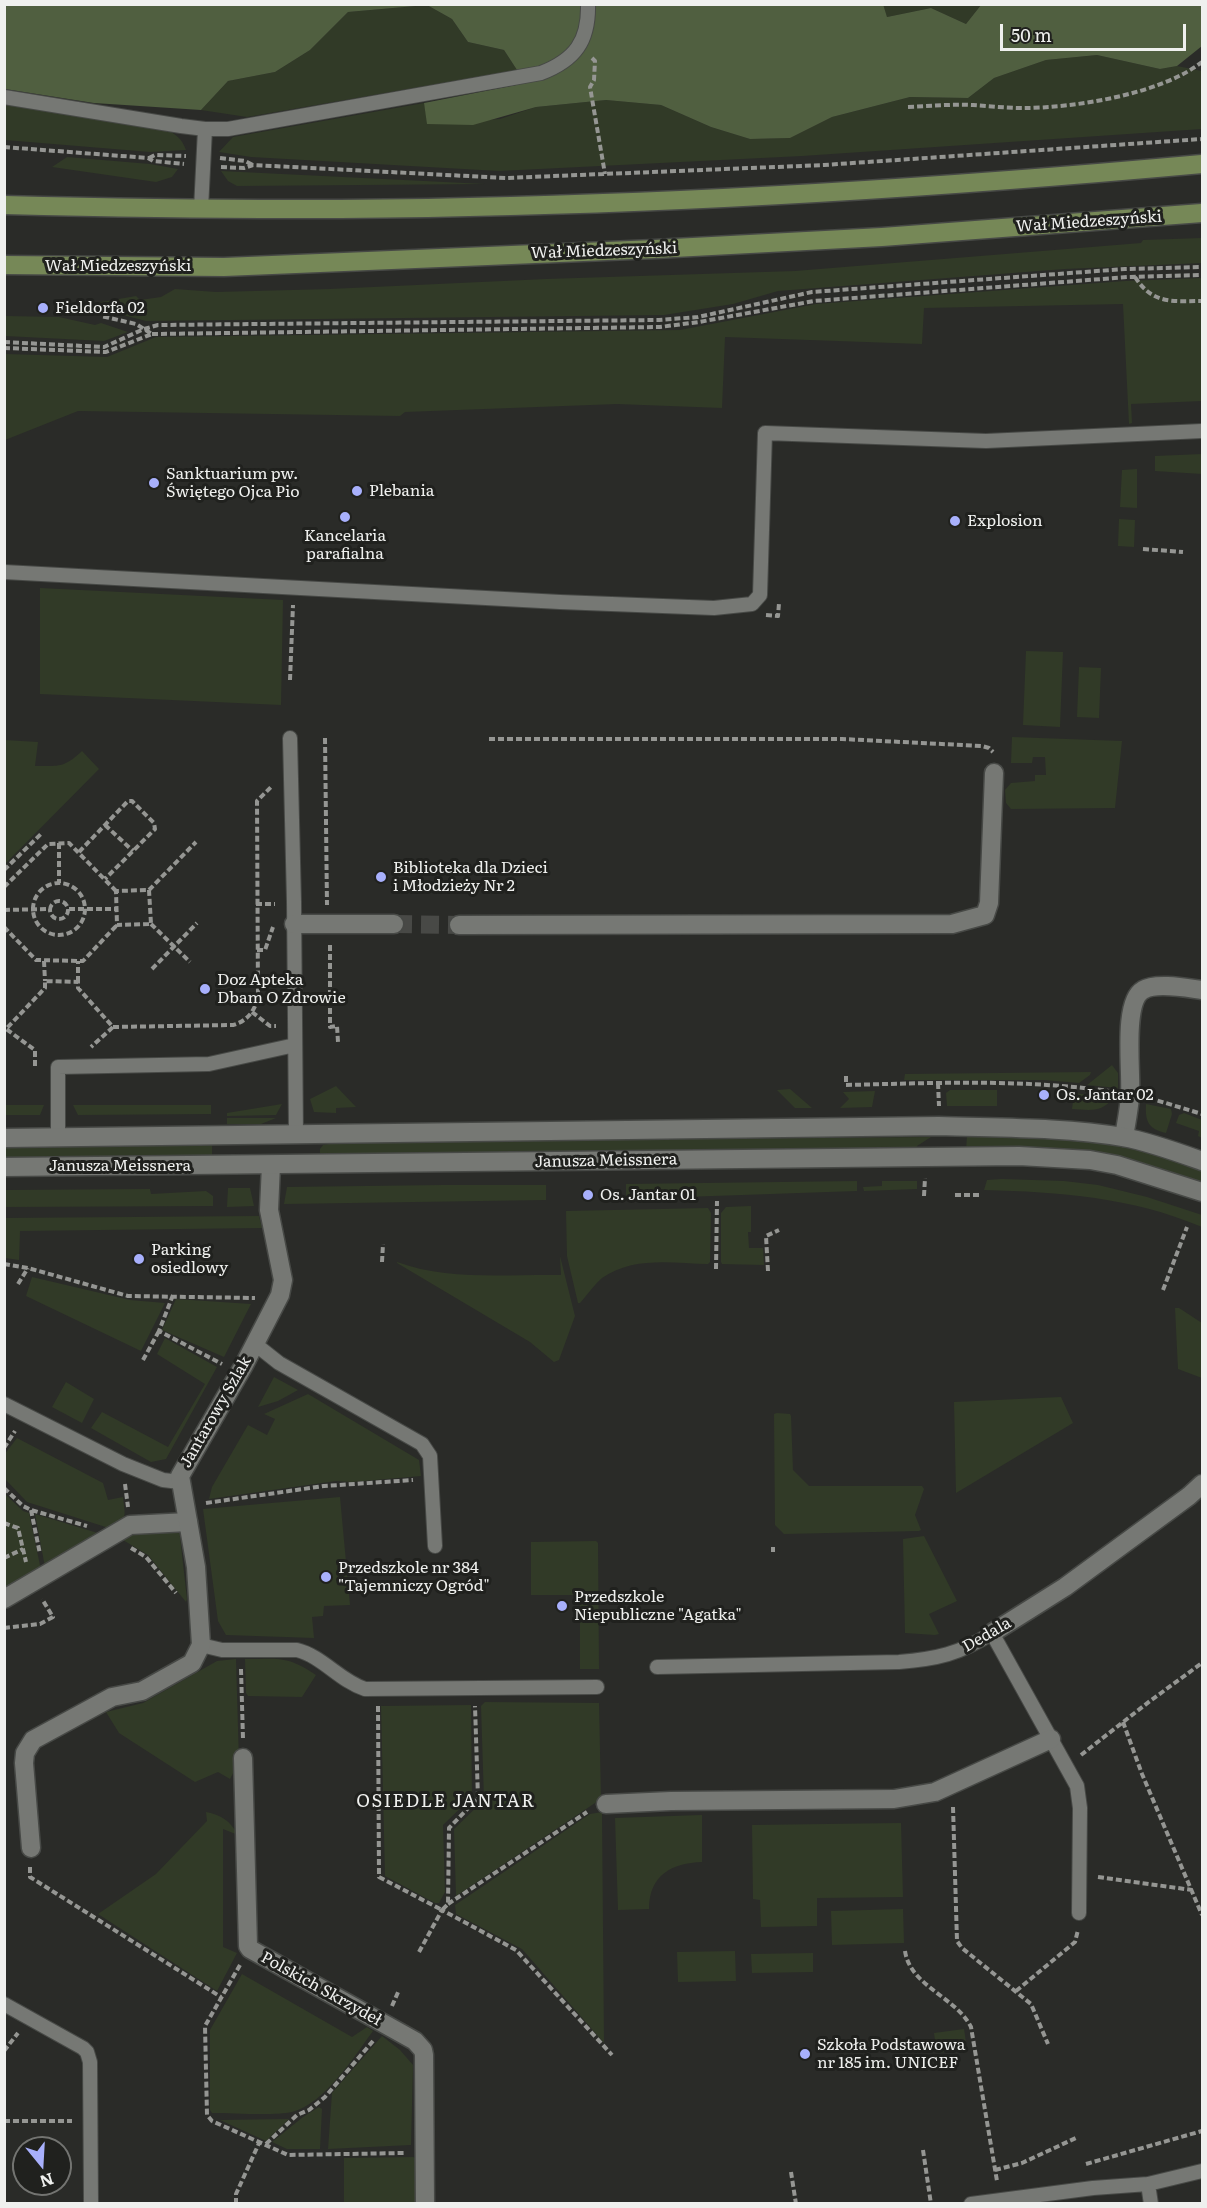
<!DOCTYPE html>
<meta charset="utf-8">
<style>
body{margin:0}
#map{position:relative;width:1207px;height:2208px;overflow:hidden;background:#2a2b28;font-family:Literata,serif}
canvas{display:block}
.frame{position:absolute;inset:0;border:6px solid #eff0ee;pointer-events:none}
.north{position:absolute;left:12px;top:2136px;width:60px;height:60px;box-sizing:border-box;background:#20211e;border:2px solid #737471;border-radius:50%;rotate:162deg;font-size:16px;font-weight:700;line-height:24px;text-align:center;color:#eff0ee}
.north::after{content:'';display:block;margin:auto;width:21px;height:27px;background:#a8b0fc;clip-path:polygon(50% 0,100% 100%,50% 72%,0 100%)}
.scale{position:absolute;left:1000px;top:24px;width:186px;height:27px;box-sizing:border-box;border:3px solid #eff0ee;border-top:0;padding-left:8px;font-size:18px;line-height:21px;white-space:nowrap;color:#eff0ee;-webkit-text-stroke:4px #20211e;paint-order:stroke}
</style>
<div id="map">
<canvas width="1207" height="2208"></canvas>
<div class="frame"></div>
<div class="north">N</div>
<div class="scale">50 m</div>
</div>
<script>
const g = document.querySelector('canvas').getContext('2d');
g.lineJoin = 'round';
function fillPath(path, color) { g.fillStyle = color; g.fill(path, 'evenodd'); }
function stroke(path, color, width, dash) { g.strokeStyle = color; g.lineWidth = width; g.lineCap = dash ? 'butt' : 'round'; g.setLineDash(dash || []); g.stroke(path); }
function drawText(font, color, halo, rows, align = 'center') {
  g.font = font + ' Literata,serif'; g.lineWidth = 6; g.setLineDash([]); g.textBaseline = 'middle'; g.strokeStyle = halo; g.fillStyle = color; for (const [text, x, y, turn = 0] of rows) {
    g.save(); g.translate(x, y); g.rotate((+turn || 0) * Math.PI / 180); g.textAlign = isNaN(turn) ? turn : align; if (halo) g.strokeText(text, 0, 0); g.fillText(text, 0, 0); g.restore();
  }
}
fillPath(new Path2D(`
 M427 5 452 19 468 42 504 50 517 70 247 117 201 110 228 81 275 72 310 50 348 12Z
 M883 5 981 4V5L966 24 931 8 887 17Z
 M1097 55 1160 69 1177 66 1202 71V129L802 156 499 171 251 157 219 152 233 137 424 103 428 124 500 119 536 107 606 100 661 105 711 127 750 139 790 138 832 117 910 97 968 98 994 78 1046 60Z
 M5 105 166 129C177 135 182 139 186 150L150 152 5 140Z
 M67 157 150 164 178 169 172 177 156 182 52 167Z
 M221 171 485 184 237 186 228 181Z
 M1202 238V263L1065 269 778 291 733 304 664 315 146 321 84 305 136 296 140 300 161 297 175 289 216 292 330 289 546 279 795 271 1141 243 1143 240Z
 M1202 278V401L1131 404 1132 423 1129 424 1123 304 924 308 922 344 725 337 722 408 617 404 405 412 400 416 78 411 5 440V354L107 357 156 337 680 330 816 304 1125 281Z
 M5 316 59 317 95 325 101 323 128 332 104 341 5 336Z
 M1202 454V474L1155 471V456Z
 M1137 469V508L1120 507 1122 470Z
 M1119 519 1135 520 1134 547 1118 546Z
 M40 588 283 600 281 705 40 694Z
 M1026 651 1063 652 1060 727 1023 725Z
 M1079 667 1101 668 1099 718 1077 717Z
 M1012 737 1122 741 1115 808 1011 809 1006 803 1005 790 1011 783 1035 781V775H1046L1045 757H1033L1032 763H1011Z
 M5 740 38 742 35 766C59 766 64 768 82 751L99 769 5 864Z
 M1112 1065 1118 1073V1088L1087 1085Z
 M1091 1072 1090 1075 1079 1083 1044 1080H904L905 1074Z
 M336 1086 356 1107 336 1108V1113L314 1112 310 1099Z
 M790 1089 812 1108H795L777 1090Z
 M950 1090H997V1106H947L946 1093Z
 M875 1091 872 1107 840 1108 849 1099 843 1092Z
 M1074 1093 1113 1098C1102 1113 1089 1110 1072 1109Z
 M282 1104 276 1115 227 1116V1113Z
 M1146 1104 1171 1109 1172 1114 1166 1133C1148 1129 1145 1121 1146 1104Z
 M5 1105H44L40 1115H5Z
 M73 1105H211V1114L78 1115Z
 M1184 1113 1202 1120V1138L1198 1136 1199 1131 1176 1123 1179 1115Z
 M227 1118H276L261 1124H227Z
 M967 1136 1067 1138 1126 1146 1202 1169V1183L1125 1159 966 1150Z
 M931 1137 917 1146 916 1150 326 1155 320 1153V1149L323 1145 341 1142Z
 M212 1143V1158L5 1159 4 1146Z
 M1002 1179 1064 1181 1098 1185 1147 1197 1202 1215V1227C1131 1197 1060 1192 984 1190L987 1180Z
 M857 1181V1191L626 1199V1184Z
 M882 1181H917V1189L864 1191 863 1187 882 1186Z
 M444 1185H546V1200L284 1204 287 1187Z
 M228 1188H250L254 1206 227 1207Z
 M150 1189 151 1194 206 1191 213 1196V1206L5 1207V1190Z
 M751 1206V1232H748L749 1248H763L764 1265 722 1264 721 1262V1213L726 1207Z
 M708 1208 711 1213 710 1262 708 1264C672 1263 633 1256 602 1278 594 1285 587 1295 580 1303H578L567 1256 566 1211Z
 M259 1216 262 1228 20 1231 19 1260 5 1258V1218Z
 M560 1256 575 1316 559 1360 554 1362 530 1342 397 1263V1262C448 1281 507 1274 561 1275Z
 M32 1277 130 1300 165 1303 141 1351 26 1296Z
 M176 1299 251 1304 224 1357 162 1330Z
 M1175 1308H1179L1202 1323V1378L1178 1369Z
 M165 1338 217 1367 166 1459 151 1462 91 1428 102 1412 168 1447 205 1384 157 1354Z
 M274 1377 298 1390 278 1401 258 1407Z
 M66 1382 94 1399 82 1423 52 1407Z
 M308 1394 419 1460 421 1476 352 1482 336 1481 209 1499 212 1487 248 1425 267 1435 275 1419 264 1414Z
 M1061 1397 1073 1423 956 1493 954 1402Z
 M777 1413 790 1414 791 1416 793 1470 809 1486H922L924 1489 915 1515 921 1530 919 1531 784 1534 775 1525 774 1414Z
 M17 1438 103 1483 108 1500 123 1497C125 1516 128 1518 112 1529L27 1502 5 1479 4 1455Z
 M4 1493 23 1511 29 1513 41 1570 4 1592Z
 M340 1497 350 1605 324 1606 323 1616 312 1617 314 1638 226 1635 218 1621 203 1509Z
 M35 1514 101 1534 45 1567Z
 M179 1528 187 1599 186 1602 148 1555 118 1537 129 1531Z
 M924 1536 957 1601 929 1614 939 1634 935 1635 905 1633 903 1539Z
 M596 1541 598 1543 599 1669H580V1595H531V1542Z
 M236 1659 239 1762 230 1779 218 1772 195 1782 119 1733 106 1712 143 1703 217 1661Z
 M245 1659C278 1659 287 1655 316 1675L302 1697 248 1696 246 1693Z
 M485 1702 599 1703 601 1799 456 1896 454 1829 484 1800 481 1706Z
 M471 1705 472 1797 443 1825 445 1892 439 1903H435L385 1876 381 1706Z
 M206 1812C222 1815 230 1821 238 1835L223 1829V1947L237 1953 217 1991 98 1914 156 1874 207 1821Z
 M602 1812 604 2043 522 1949 456 1914 455 1905 590 1814Z
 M702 1815V1862C672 1863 649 1875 649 1909L618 1910 615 1818Z
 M901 1823 903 1897 817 1898V1926L761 1927 760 1900 753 1899 752 1825Z
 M903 1909 904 1943 832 1945 831 1911Z
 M735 1951 736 1981 678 1982 677 1952Z
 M813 1953V1972L752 1973 751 1954Z
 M242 1974 352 2037 367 2027 373 2031C354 2057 324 2104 292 2112 274 2116 233 2113 212 2113L210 2110V2030Z
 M964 2029 967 2049 937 2053 934 2033Z
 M382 2036 400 2050 413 2065 411 2145 328 2149 332 2093Z
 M319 2107 322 2109 320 2149H287L272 2142 303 2117Z
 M289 2119 266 2141 220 2120Z
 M413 2157 416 2158 417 2203H344V2158Z`), '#313a27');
fillPath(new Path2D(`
 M883 4 887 17 931 8 966 24 981 5 1202 4V46L1177 66 1160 69 1097 55 1046 60 994 78 968 98 910 97 832 117 790 138 750 139 711 127 661 105 606 100 536 107 473 125 427 124 424 103 516 85 517 70 504 50 468 42 452 19 427 5 348 12 310 50 275 72 228 81 201 110 94 103 5 89 4 5Z`), '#505f40');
stroke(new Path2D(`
 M394 924 459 925`), '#484946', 18, [18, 9]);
const service = new Path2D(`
 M4 97 181 126 205 129H228L541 73C575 60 589 41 588 4
 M201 209 205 129
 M4 572 560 602 714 608 752 604 760 595 765 433 986 441 1202 431
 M290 738 294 902 296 1136
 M58 1137V1067L209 1064 295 1045
 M255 1344 279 1363 422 1444 430 1456 435 1546
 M4 1404 123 1464 163 1480 180 1482
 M201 1645 222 1650H297C322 1656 340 1681 365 1689L597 1687
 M657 1667 899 1662C936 1659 960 1654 992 1633L1077 1786 1080 1808 1079 1913
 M4 2004 83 2048 87 2052 90 2062 91 2204
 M1148 2184 1151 2204
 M971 2204 1093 2188 1148 2184 1202 2171`);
const pedestrian = new Path2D(`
 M4 1599 130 1525 188 1522
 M606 1804 671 1801 894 1799 935 1792 1051 1739`);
const minor = new Path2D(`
 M294 924H394
 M459 925 952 924 985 915 989 903 994 773
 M1124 1137C1126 1124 1129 1110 1130 1096 1132 1073 1122 1002 1143 990 1156 982 1187 988 1202 990
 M992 1633 1065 1587 1189 1496 1202 1484
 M243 1758 248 1946 250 1949 415 2041 423 2050 424 2055 425 2204
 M31 1848 24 1763 25 1753 33 1740 112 1697 142 1691 192 1663 201 1645 196 1567 180 1476 244 1365 280 1295 283 1280 269 1210 271 1165`);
const tertiary = new Path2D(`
 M4 1138 939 1126C1000 1128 1063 1127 1123 1137 1150 1142 1177 1152 1202 1161
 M4 1167 1019 1156 1090 1160 1117 1165 1202 1192`);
const secondary = new Path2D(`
 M4 205C159 209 314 211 469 207 713 202 959 186 1202 164
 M4 265 224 267 655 249 882 237 1202 213`);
stroke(service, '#474946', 16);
stroke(pedestrian, '#474946', 21);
stroke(minor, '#474946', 21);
stroke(tertiary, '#474946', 21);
stroke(secondary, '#474946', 21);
stroke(new Path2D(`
 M592 58 595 61 594 80 590 87 605 174
 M908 107C930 106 951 104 973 105 989 106 1006 108 1023 108 1075 108 1161 94 1202 62
 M4 147 148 158 153 161 184 164
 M149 158 155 155 186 156
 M220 158 245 161 253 165
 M221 167 244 168 253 165 506 178 824 165 1202 139
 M1135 277C1153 305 1173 301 1202 301
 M152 334 660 327 699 322 814 301 1128 277 1202 275
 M4 342 104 347 144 329 158 325 659 320 698 317 812 292 1125 269 1202 267
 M4 348 106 352 152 334 136 324 101 316
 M1143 549 1183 552
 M766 615 778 616 779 603
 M290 680 293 605
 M325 738 327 905
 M489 739H842L982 746 989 748 993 752
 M105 825 133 851
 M59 843V883
 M79 852 128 801H132L154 823 155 829 105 879
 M4 870 42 833
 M33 909a26 26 0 1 1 52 0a26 26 0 1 1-52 0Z
 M4 887 48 844 69 843 116 891
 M149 890 151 924 117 925 116 891 149 890 196 842
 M50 910a9 9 0 1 1 18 0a9 9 0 1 1-18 0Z
 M256 904H275
 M69 909H117
 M4 910 50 909
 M151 924 190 962
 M4 927 36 960 78 961H83L117 925
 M330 945V1027L337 1026 338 1042
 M257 950H265L273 927
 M44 961 45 981
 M152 969 197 923
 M78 982V961
 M252 1012 270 1026H276
 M113 1027 233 1025C247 1021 254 1012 258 998L257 801 272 786
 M35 1066V1050L6 1029 45 988V981L78 982V988L113 1027 91 1047
 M846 1076V1085C934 1083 1021 1079 1109 1091
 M938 1083 939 1106
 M1149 1098 1202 1114
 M955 1195H981
 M924 1196 925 1178
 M382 1262 383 1244
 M4 1264 28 1268 128 1296 255 1298
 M716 1269 717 1201
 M768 1271 766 1236 779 1230
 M18 1284 28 1268
 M1163 1290 1187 1227
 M173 1295 159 1331 222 1364
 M143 1360 159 1331
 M4 1448 15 1431
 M125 1484 128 1507
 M4 1488 23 1506 31 1510 87 1526
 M206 1503 324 1486 413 1480
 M31 1510 40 1554
 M4 1523 18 1528 26 1562
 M773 1547V1552
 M131 1548 146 1557 176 1593
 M4 1558 23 1549
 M4 1628 40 1624 53 1617 42 1599
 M241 1669 243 1739
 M378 1706 379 1877 442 1910 448 1904 449 1828 478 1798 475 1706
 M1123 1722 1142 1774 1202 1915
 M1081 1755 1150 1701 1202 1663
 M953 1807 957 1941 962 1948 1031 2004 1048 2044
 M30 1867V1877L221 1997
 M1098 1877 1192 1890
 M448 1904 587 1812
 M905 1951C910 1986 956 1997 971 2027L997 2181
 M419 1952 442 1910 516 1950 612 2055
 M240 1965 205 2026 207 2115 212 2121 288 2155 404 2153
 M1016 1991 1075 1942 1078 1930
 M392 2006 399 1990
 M4 2051 18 2033
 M4 2121H72
 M266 2144 297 2115 309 2110 325 2097 373 2041
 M923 2150 931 2204
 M1086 2164 1202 2131
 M995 2170 1022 2163 1078 2137
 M791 2172 796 2204
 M236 2204V2194L260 2141`), '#959693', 4, [6, 3]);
stroke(service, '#767874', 14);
stroke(pedestrian, '#767874', 18);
stroke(minor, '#767874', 18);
stroke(tertiary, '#767874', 18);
stroke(secondary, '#768857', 18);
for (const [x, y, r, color] of [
 [43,308,6,"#a8b0fc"],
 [154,483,6,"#a8b0fc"],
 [357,491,6,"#a8b0fc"],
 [345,517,6,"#a8b0fc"],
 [955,521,6,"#a8b0fc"],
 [381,877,6,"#a8b0fc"],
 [205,989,6,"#a8b0fc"],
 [1044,1095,6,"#a8b0fc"],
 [588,1195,6,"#a8b0fc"],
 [139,1259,6,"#a8b0fc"],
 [326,1577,6,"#a8b0fc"],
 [562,1606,6,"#a8b0fc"],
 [805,2054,6,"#a8b0fc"]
]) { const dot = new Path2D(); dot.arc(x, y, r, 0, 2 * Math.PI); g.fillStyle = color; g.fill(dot); stroke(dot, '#20211e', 2); }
drawText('16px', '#eff0ee', '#20211e', [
 ["Wał Miedzeszyński",1089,222,-4],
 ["Wał Miedzeszyński",604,251,-2],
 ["Wał Miedzeszyński",118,266],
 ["Janusza Meissnera",606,1161,-1],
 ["Janusza Meissnera",120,1166],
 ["Jantarowy Szlak",216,1412,-60],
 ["Dedala",987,1635,-30],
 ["Polskich Skrzydeł",321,1989,29]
]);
drawText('16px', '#eff0ee', '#20211e', [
 ["Fieldorfa 02",55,308],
 ["Sanktuarium pw.",166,474],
 ["Świętego Ojca Pio",166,492],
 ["Plebania",369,491],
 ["Explosion",967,521],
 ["Kancelaria",345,536,"center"],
 ["parafialna",345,554,"center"],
 ["Biblioteka dla Dzieci",393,868],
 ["i Młodzieży Nr 2",393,886],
 ["Doz Apteka",217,980],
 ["Dbam O Zdrowie",217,998],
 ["Os. Jantar 02",1056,1095],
 ["Os. Jantar 01",600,1195],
 ["Parking",151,1250],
 ["osiedlowy",151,1268],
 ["Przedszkole nr 384",338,1568],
 ["\"Tajemniczy Ogród\"",338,1586],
 ["Przedszkole",574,1597],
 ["Niepubliczne \"Agatka\"",574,1615],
 ["Szkoła Podstawowa",817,2045],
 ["nr 185 im. UNICEF",817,2063]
], 'left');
g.letterSpacing = '1.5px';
drawText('18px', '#eff0ee', '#20211e', [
 ["OSIEDLE JANTAR",446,1802]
]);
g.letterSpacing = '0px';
</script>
